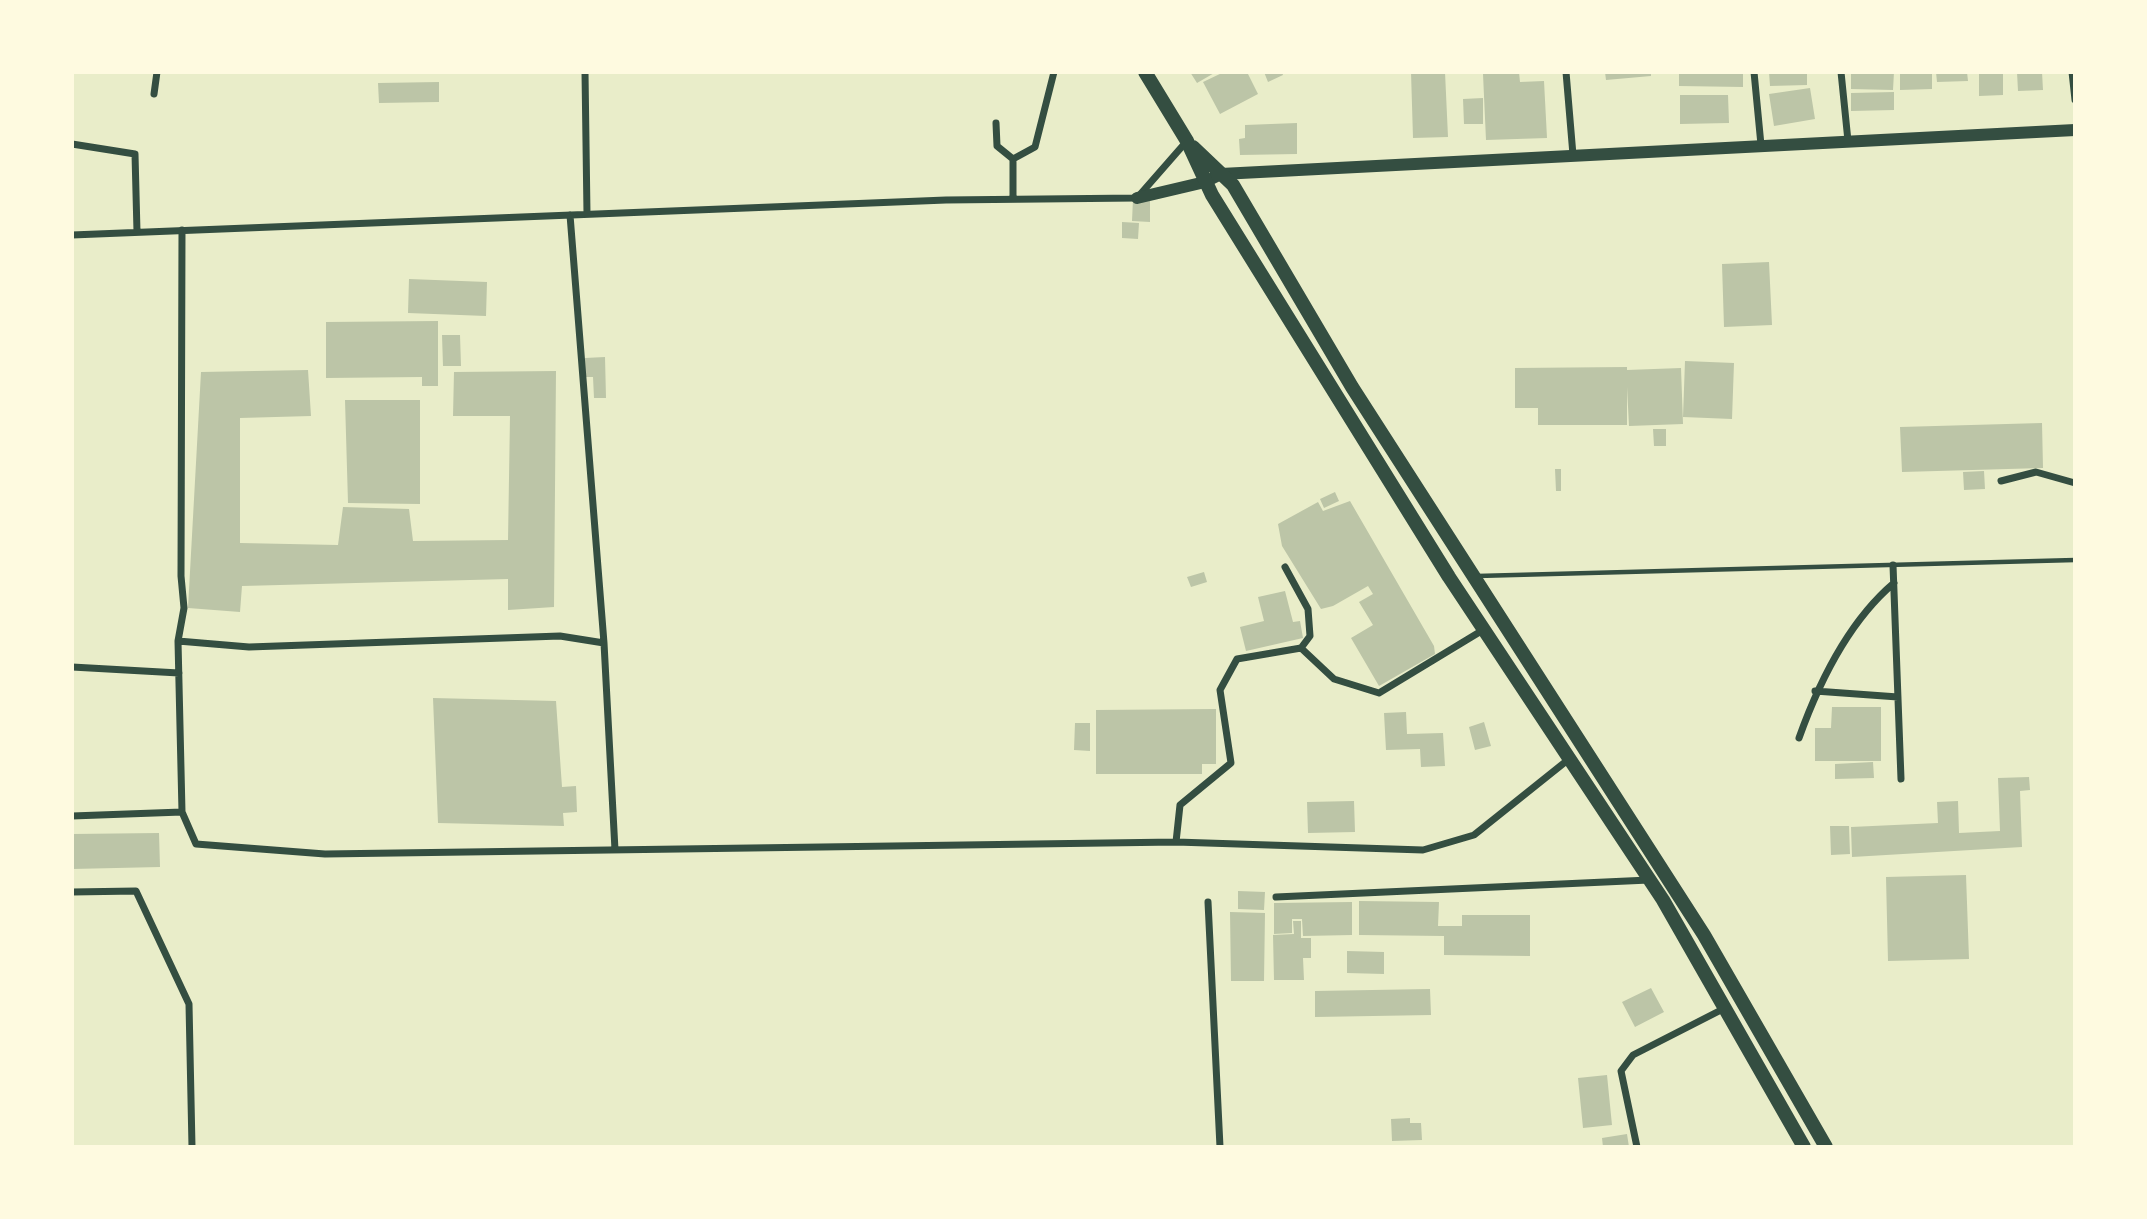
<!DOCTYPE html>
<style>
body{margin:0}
#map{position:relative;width:2147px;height:1219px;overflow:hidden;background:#e9edc9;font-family:"Open Sans",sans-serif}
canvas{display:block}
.frame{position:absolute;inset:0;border:74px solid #fefae0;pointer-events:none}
</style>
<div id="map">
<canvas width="2147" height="1219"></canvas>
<div class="frame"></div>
</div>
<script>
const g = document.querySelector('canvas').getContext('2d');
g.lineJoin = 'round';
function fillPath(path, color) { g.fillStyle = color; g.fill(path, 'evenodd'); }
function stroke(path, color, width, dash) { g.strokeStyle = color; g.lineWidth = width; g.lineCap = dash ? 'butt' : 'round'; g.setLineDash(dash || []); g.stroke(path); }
fillPath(new Path2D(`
 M1190 72H1216L1197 83Z
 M1224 72H1247L1258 94 1220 114 1203 82Z
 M1264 72H1282L1283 75 1268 82Z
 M1411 72H1445L1448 137 1413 138Z
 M1519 72 1520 82 1544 81 1547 138 1486 140 1483 74Z
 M1605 72H1651V76L1606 80Z
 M1679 72H1743V87L1679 86Z
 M1769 72H1807V85L1770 86Z
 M1851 72H1894L1893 90 1851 89Z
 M1900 72H1932V89L1900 90Z
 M1936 72H1967L1968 81 1937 82Z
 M1979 72H2003V95L1979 96Z
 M2017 72H2042L2043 90 2018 91Z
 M439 82V102L379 103 378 83Z
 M1810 88 1815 119 1774 126 1769 94Z
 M1894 92V110L1851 111V93Z
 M1680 95H1728L1729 123 1680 124Z
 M1483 98V124H1464L1463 99Z
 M1297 123V154L1240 155 1239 139 1245 138V125Z
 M1133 199 1150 200V222L1132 221Z
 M1122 222 1139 223 1138 239 1122 238Z
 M1769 262 1772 325 1724 327 1722 264Z
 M409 279 487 282 486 316 408 313Z
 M438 321V386H422V377L326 378V322Z
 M442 335H460L461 366H443Z
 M605 357 606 398H594L593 377H585V358Z
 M1685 361 1734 363 1732 419 1683 417Z
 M1627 367V370L1681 368 1683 424 1629 426 1627 387V425H1538V408H1515V368Z
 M308 370 311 416 240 418V543L338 545 343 507 409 509 413 541 508 540 510 416H453L454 372 556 371 554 607 508 610V579L242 586 240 612 188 608 201 372Z
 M345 400H420V504L348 503Z
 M2042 423 2043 468 1902 472 1900 427Z
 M1653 429H1666V446H1654Z
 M1555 469H1561V491H1556Z
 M1984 471 1985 489 1964 490 1963 472Z
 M1335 492 1339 501 1324 508 1320 499Z
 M1350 501 1434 646 1435 654 1379 686 1351 638 1373 625 1359 602 1373 594 1368 586 1333 606 1321 609 1282 546 1278 524 1318 502 1323 511Z
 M1204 572 1207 582 1191 587 1187 577Z
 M1285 591 1293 622 1300 621 1303 638 1246 651 1240 627 1264 621 1258 597Z
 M433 698 556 701 562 787 576 786 577 812 563 813 564 826 438 823Z
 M1832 707H1881V761H1815V728H1831Z
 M1216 709V764H1202V774H1096V710Z
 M1406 712 1407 734 1443 733 1445 766 1421 767 1420 749 1386 750 1384 713Z
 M1484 722 1491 746 1475 750 1469 727Z
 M1075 723H1090V751L1074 750Z
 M1873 762 1874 778 1835 779V764Z
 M2029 777 2030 790 2020 791 2022 847 1852 857 1851 827 1938 823 1937 802 1958 801 1959 833 2000 831 1998 778Z
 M1354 801 1355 832 1308 833 1307 802Z
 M1830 826H1849L1850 854 1831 855Z
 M159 833 160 867 72 869V834Z
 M1966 875 1969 959 1888 961 1886 877Z
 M1238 891 1265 892 1264 910 1238 909Z
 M1359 901 1439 902 1438 926H1462V915H1530V956L1444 955V936L1359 935Z
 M1352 902V935L1303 936 1302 919H1292V933L1274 934V903Z
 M1230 912 1265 913 1264 981H1231Z
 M1293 921H1301V938H1311V958H1303L1304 980H1274L1273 935 1294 934Z
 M1347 951 1384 952V974L1347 973Z
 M1651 988 1664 1012 1635 1027 1622 1002Z
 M1430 989 1431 1015 1315 1017V991Z
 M1607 1075 1612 1125 1583 1128 1578 1078Z
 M1410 1118V1123H1421L1422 1140 1392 1141 1391 1119Z
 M1627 1134 1629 1147H1603L1602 1138Z`), '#bcc5a7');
stroke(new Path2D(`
 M1477 576 2075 560`), '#344e41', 4.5);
stroke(new Path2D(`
 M585 72 587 214
 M1566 72 1573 155
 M1754 72 1761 145
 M1841 72 1848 141
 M2072 72 2075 100
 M154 94 157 72
 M996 123 997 146 1013 159 1035 147 1054 72
 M72 144 135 154 137 232
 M1013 199V159
 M182 230 181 576 184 608 178 641 249 647 560 636 604 643 570 215
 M72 235 946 200 1137 198 1186 142
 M2001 481 2036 472 2075 483
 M1893 565 1901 779
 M1285 567 1308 609 1310 636 1301 648 1334 679 1379 693 1483 630
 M178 641 182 812 196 844 325 854 1176 842 1423 850 1474 835 1569 759
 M604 643 615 850
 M72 667 179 673
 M1815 691 1898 697
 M1799 738C1819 682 1848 622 1894 583
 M72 816 182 812
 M1176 842 1180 805 1231 763 1220 690 1237 659 1301 648
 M72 892 136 891 189 1004 192 1147
 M1276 897 1649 880
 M1208 902 1220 1147
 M1637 1147 1621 1071 1633 1055 1725 1008`), '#344e41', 7);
stroke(new Path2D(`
 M1137 198 1205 182 1221 174 2075 130`), '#344e41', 12);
stroke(new Path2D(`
 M1145 72 1187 141 1212 195 1449 577 1663 900 1804 1147
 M1193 147 1233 185 1352 387 1704 935 1826 1147`), '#344e41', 14);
</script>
